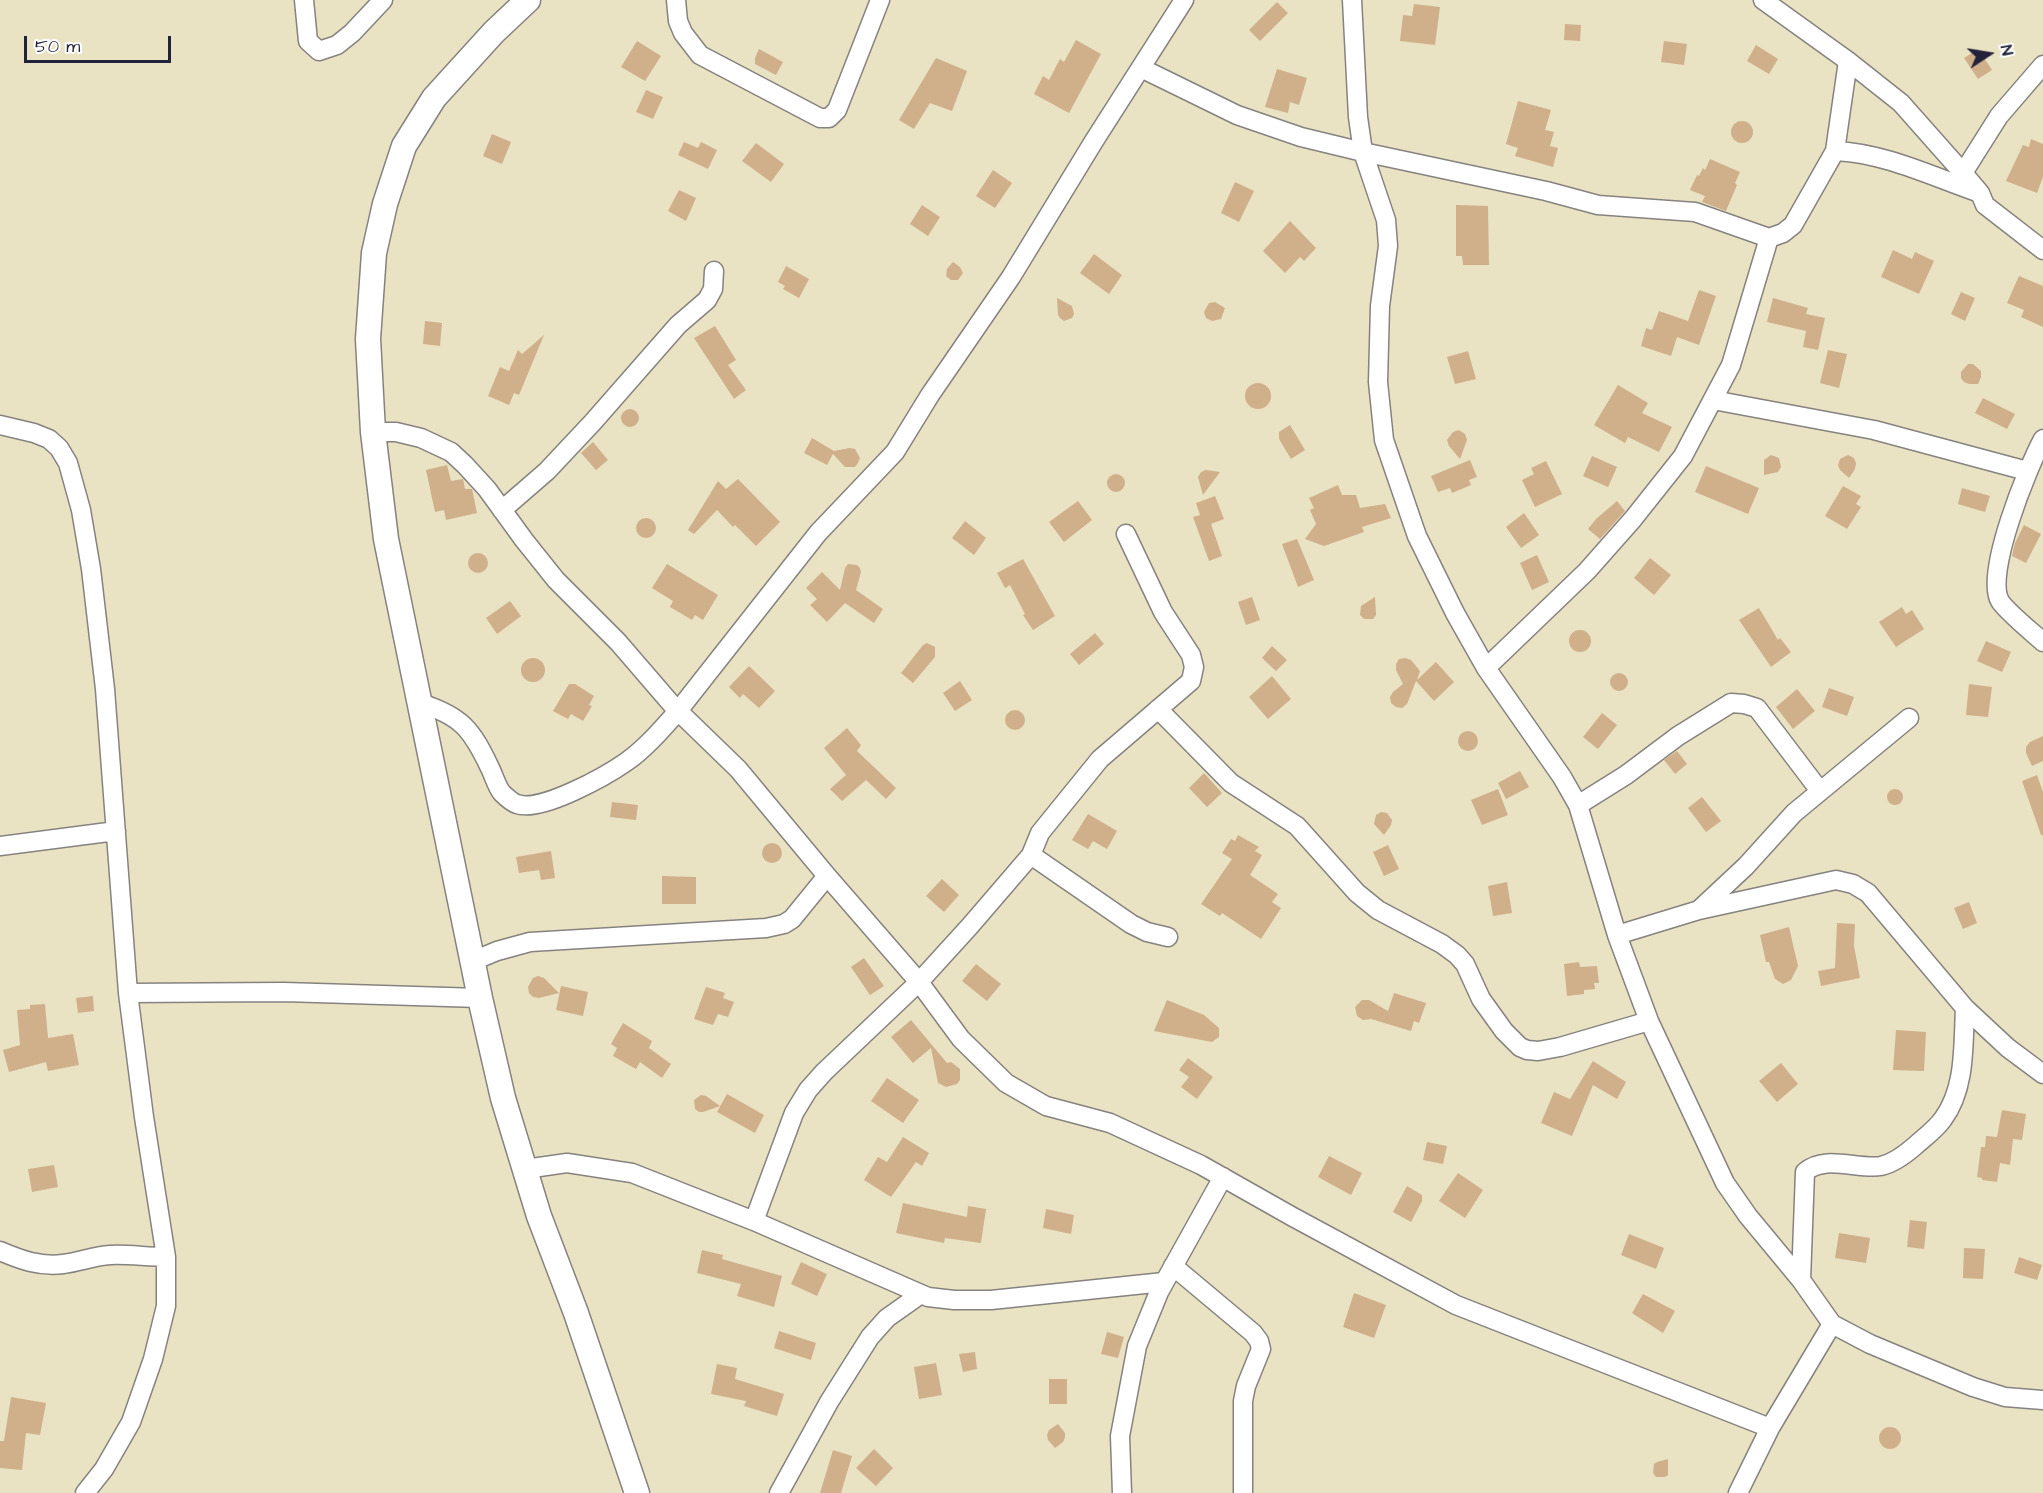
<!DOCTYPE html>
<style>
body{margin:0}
#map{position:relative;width:2043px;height:1493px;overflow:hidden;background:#e9e3c3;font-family:"Architects Daughter",sans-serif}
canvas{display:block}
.north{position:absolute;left:1959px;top:24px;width:60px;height:60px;-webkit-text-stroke:4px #fff;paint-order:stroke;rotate:78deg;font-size:16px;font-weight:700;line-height:24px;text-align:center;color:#22223b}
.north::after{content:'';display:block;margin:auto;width:21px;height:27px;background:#22223b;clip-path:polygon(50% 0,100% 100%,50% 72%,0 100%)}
.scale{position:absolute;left:24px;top:36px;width:147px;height:27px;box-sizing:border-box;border:3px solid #22223b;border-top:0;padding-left:8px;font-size:18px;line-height:21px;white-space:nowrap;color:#22223b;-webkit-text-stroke:4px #fff;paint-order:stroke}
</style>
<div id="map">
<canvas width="2043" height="1493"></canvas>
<div class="north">N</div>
<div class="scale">50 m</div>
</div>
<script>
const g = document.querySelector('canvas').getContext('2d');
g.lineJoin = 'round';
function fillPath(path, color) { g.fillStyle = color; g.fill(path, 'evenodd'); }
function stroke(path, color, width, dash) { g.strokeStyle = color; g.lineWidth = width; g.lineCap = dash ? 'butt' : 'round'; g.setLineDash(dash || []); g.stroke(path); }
fillPath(new Path2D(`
 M1277 2 1288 13 1260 41 1249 30Z
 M1414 4 1440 7 1435 45 1400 41 1403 15 1412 16Z
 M1565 24 1581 25 1580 41 1564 40Z
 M1076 40 1101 54 1069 113 1034 94 1043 76 1049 80 1060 59 1064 62Z
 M637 41 661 56 645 81 621 67Z
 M1664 41 1687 44 1684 65 1661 62Z
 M1756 45 1778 59 1769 74 1747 61Z
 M759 49 783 62 776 75 755 64V58Z
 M1978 49 1992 70 1978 79 1964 58Z
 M936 58 967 71 952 111 930 103 914 129 899 120Z
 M1277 69 1307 78 1299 105 1290 102 1288 113 1265 107Z
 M646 90 663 97 653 119 636 112Z
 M1518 101 1551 110 1545 130 1554 132 1550 146 1558 148 1553 167 1515 156 1518 148 1506 144Z
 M1731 132a11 11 0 1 1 22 0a11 11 0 1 1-22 0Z
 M492 134 511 142 502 164 483 156Z
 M2031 139 2043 144V177L2037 193 2006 181 2023 145 2029 147Z
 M684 142 698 148 701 142 717 150 708 169 678 155Z
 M756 143 784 164 771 182 742 161Z
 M1710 159 1740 172 1735 183 1737 185 1726 211 1702 202 1705 196 1690 190 1697 175 1699 176 1703 168 1705 170Z
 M993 170 1012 183 995 208 976 196Z
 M1235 182 1254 191 1239 222 1221 213Z
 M679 190 696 198 686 221 668 211Z
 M922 205 940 217 928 236 910 224Z
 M1456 205 1488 206 1489 265H1463L1462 256H1456Z
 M1290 221 1316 248 1304 261 1300 257 1285 273 1263 251Z
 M1893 250 1912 259 1915 252 1934 261 1919 294 1881 277Z
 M1094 254 1122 275 1109 294 1080 273Z
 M953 262 960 267 963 273 958 280H951L946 276 947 269Z
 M786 266 809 279 799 298 783 289 785 286 778 282Z
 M2019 276 2043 286V327L2021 317 2024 310 2007 303Z
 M1699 290 1716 296 1699 345 1677 337 1671 356 1641 346 1646 328 1652 330 1659 311 1688 321Z
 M1961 292 1975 298 1965 321 1951 314Z
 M1057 298 1072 306 1074 314 1072 318 1064 321 1060 318 1058 315Z
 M1773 298 1808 308 1806 314 1825 318 1818 350 1803 347 1806 331 1767 322Z
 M1215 302 1225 308 1221 319 1212 321 1206 318 1204 312 1209 303Z
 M425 321 442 323 440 346 423 344Z
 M715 326 736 360 728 365 746 390 734 399 694 338Z
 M544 335 519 395 514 393 509 405 488 396 500 367 509 371 518 350 522 354Z
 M1828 350 1847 354 1839 388 1820 383Z
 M1468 351 1476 379 1455 384 1447 357Z
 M1968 364H1973L1981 371V377L1978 384H1969L1964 382 1961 378V372Z
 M1245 396a13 13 0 1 1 26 0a13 13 0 1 1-26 0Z
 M1618 385 1648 403 1642 413 1672 427 1659 452 1628 437 1625 443 1594 425Z
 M1983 398 2015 414 2007 429 1975 413Z
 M621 418a9 9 0 1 1 18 0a9 9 0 1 1-18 0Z
 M1290 425 1305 450 1291 459 1279 439V432Z
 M1459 430 1465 434 1467 440 1460 459 1449 446 1447 440 1453 432Z
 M812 438 834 451 850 448 855 449 860 458 858 463 855 467H845L833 454 827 465 804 453Z
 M593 442 608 460 596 470 581 453Z
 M1771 455 1779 458 1781 467 1778 472 1764 475V460Z
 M1848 455 1854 458 1856 463 1855 469 1849 478 1840 470 1838 465 1840 459Z
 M1592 456 1617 467 1608 487 1583 476Z
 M1470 460 1477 477 1469 480 1471 485 1452 493 1450 488 1438 492 1431 476Z
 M1546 461 1562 494 1535 507 1522 480 1534 474 1531 468Z
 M447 465 451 481 463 479 465 489H472L477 513 446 520 444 510 435 512 426 470Z
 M1706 466 1759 488 1748 514 1695 492Z
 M1206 470 1220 472 1203 495 1198 477 1201 472Z
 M1107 483a9 9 0 1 1 18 0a9 9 0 1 1-18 0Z
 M738 479 780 522 756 546 735 525 733 527 717 510 694 534 688 530 718 481 726 489Z
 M1338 485 1342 495H1356L1360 508 1385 504 1391 518 1362 527 1364 532 1324 546 1305 539 1316 524 1310 510 1314 508 1309 498Z
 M1843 486 1861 496 1856 504 1861 507 1847 529 1825 516Z
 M1962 488 1990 496 1985 512 1958 504Z
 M1215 496 1224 519 1211 524 1222 556 1209 561 1193 517 1200 515 1196 503Z
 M1078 501 1092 520 1064 542 1049 522Z
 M1617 501 1625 511 1600 539 1588 529 1596 519Z
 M1524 513 1539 535 1521 548 1506 527Z
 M636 528a10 10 0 1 1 20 0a10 10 0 1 1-20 0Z
 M965 521 986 538 974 555 952 538Z
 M2024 525 2041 534 2026 563 2012 556 2015 543Z
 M1297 539 1314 580 1298 587 1282 544Z
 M468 563a10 10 0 1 1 20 0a10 10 0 1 1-20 0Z
 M1537 555 1549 582 1532 590 1520 563Z
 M1650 558 1671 575 1654 595 1634 578Z
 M1023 559 1055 616 1033 630 1023 615 1025 614 1010 585 1005 588 997 573Z
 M667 564 718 595 703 620 695 615 692 620 670 607 673 601 652 588Z
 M848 564 857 565 860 568 861 572 856 590 883 609 874 623 845 603 827 622 810 605 817 599 806 588 822 572 840 590 845 568Z
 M1252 597 1260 620 1246 625 1238 602Z
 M1375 597 1376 615 1373 619H1364L1360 615 1361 606Z
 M510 601 521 616 497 634 486 618Z
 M1902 607 1906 614 1912 610 1924 629 1896 647 1879 622Z
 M1759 608 1778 640 1780 638 1791 652 1771 667 1739 620Z
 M1569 641a11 11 0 1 1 22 0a11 11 0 1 1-22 0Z
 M1095 633 1104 644 1079 665 1070 654Z
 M1986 641 2011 652 2002 672 1977 661Z
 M927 643 935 647V657L913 683 901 673 923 645Z
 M1272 646 1287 660 1276 671 1262 658Z
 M1405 658 1411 660 1420 671 1417 680 1436 662 1454 682 1434 701 1416 681 1407 704 1402 708 1396 707 1391 703 1390 697 1393 692 1403 684 1396 670V664L1399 659Z
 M521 670a12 12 0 1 1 24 0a12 12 0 1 1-24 0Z
 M749 666 775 691 759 708 743 694 740 698 729 687Z
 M1610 682a9 9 0 1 1 18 0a9 9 0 1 1-18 0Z
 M1272 676 1291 699 1268 719 1249 697Z
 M960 681 972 700 955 711 943 693Z
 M569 684H575L594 696 589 705 592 706 583 721 571 714 568 719 553 711Z
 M1969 684 1992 687 1988 717 1966 715Z
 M1829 688 1854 697 1847 716 1822 707Z
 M1797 689 1815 711 1793 729 1776 707Z
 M1005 720a10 10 0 1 1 20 0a10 10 0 1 1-20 0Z
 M1602 713 1617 725 1598 749 1583 737Z
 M847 728 861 745 857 751 896 788 886 799 866 780 842 801 830 789 846 775 824 748Z
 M1458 741a10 10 0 1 1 20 0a10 10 0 1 1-20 0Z
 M2043 736V761L2032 766 2026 753V747L2030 742Z
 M1677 751 1687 764 1675 774 1664 760Z
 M1520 771 1529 787 1506 799 1498 783Z
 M1204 773 1222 793 1207 807 1189 788Z
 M2037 775 2043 792V835H2041L2022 781Z
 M1887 797a8 8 0 1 1 16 0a8 8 0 1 1-16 0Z
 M1498 789 1508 815 1482 825 1471 800Z
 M1702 797 1721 821 1706 832 1688 808Z
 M612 802 638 805 636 820 610 817Z
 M1381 812 1387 813 1392 820 1391 825 1384 835 1374 824 1376 815Z
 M1088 814 1117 831 1107 849 1093 841 1088 849 1072 840Z
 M1238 835 1259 847 1255 851 1262 855 1250 875 1278 894 1272 902 1281 908 1261 939 1222 913 1220 916 1201 904 1232 859 1222 853 1231 839 1235 841Z
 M762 853a10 10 0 1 1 20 0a10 10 0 1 1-20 0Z
 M1388 845 1399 869 1384 876 1373 852Z
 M551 851 555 878 541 880 539 870 519 873 516 857Z
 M662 876 696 877V904H662Z
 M942 879 959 895 944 912 926 896Z
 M1507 882 1512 913 1493 916 1488 886Z
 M1969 902 1977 923 1963 929 1954 908Z
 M1837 923 1855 924 1854 946 1860 978 1821 986 1818 971 1835 968Z
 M1789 927 1798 966 1791 980 1783 984 1775 979 1769 962H1766L1760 935Z
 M864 958 884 986 870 995 851 967Z
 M1579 962 1580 967 1597 966 1599 983H1594L1595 989 1584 990V994L1567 996 1564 964Z
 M976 964 1001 984 987 1001 962 981Z
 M538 976 544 978 559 993 539 998 533 997 529 993 528 987 533 978Z
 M561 986 588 992 583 1016 556 1010Z
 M706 987 725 993 723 998 734 1002 728 1017 718 1014 713 1025 694 1019Z
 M1394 993 1426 1003 1419 1023 1414 1021 1411 1031 1371 1019 1363 1020 1357 1016 1355 1007 1362 1000H1369L1388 1011Z
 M93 996 94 1011 78 1013 76 998Z
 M1167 1000 1204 1015 1219 1028V1037L1212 1042 1154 1031Z
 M45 1004 48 1038 73 1034 79 1065 48 1071 46 1062 9 1072 3 1050 20 1045 17 1010 30 1009V1005Z
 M911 1020 947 1063 951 1062 960 1069V1080L957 1084 946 1087 938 1083 931 1048 913 1063 891 1037Z
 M623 1023 652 1041 649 1048 671 1064 662 1078 640 1062 636 1069 613 1056 617 1048 611 1044Z
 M1896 1030 1926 1032 1924 1071 1893 1070Z
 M1188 1058 1213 1077 1197 1099 1181 1087 1189 1077 1179 1070Z
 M1593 1061 1626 1082 1617 1099 1593 1085 1572 1136 1541 1123 1554 1092 1570 1099Z
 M1781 1063 1798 1084 1777 1102 1759 1081Z
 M887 1078 919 1100 903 1123 871 1101Z
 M727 1094 764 1115 755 1133 717 1112Z
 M701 1095 706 1096 720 1106 703 1112H699L695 1109 694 1100Z
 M2002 1110 2026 1114 2022 1140 2013 1139 2010 1165 2000 1163 1997 1182 1982 1180V1178L1977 1177 1981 1147H1985L1986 1136 1997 1137Z
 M903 1137 929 1153 922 1166 916 1162 891 1197 864 1180 878 1157 887 1162Z
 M1427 1142 1447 1146 1443 1164 1423 1160Z
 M1329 1156 1362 1173 1351 1195 1318 1177Z
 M54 1165 58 1187 32 1192 28 1169Z
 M1458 1173 1483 1190 1465 1218 1439 1201Z
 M1407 1186 1422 1195V1201L1411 1222 1393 1212Z
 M903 1203 967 1217 968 1206 986 1209 981 1243 945 1238 944 1243 896 1233Z
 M1046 1209 1074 1215 1071 1234 1043 1228Z
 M1910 1220 1927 1222 1924 1249 1907 1247Z
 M1839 1233 1870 1238 1866 1263 1835 1258Z
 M1629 1234 1664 1248 1656 1269 1621 1255Z
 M1964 1248 1985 1249 1983 1279 1963 1278Z
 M702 1250 723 1255 722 1259 782 1276 774 1307 737 1296 741 1284 697 1273Z
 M2019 1257 2042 1265 2037 1280 2014 1273Z
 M801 1262 827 1274 817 1296 791 1284Z
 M1354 1293 1386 1305 1374 1338 1343 1327Z
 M1643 1294 1675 1311 1663 1333 1632 1313Z
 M779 1331 816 1343 811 1360 774 1348Z
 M1107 1332 1124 1337 1118 1358 1101 1354Z
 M975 1352 977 1369 963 1372 959 1354Z
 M936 1363 942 1395 919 1399 914 1367Z
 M717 1364 737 1368 735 1379 784 1394 777 1416 744 1406 746 1401 711 1394Z
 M1049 1379H1067V1404H1049Z
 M11 1397 46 1403 40 1435 26 1433 22 1470 0 1468V1441H4Z
 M1058 1424 1065 1433V1437L1063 1442 1055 1448 1048 1440 1047 1435 1049 1430Z
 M1879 1438a11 11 0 1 1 22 0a11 11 0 1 1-22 0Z
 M874 1449 893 1468 876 1486 856 1468Z
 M833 1450 852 1456 841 1493H820Z
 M1668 1459V1475L1665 1477H1656L1653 1473 1654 1464 1657 1462Z`), '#d0af8b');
const minor = new Path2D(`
 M304 0 308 41 319 51 337 45 352 33 383 0
 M676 0 678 21 683 33 700 55 820 118H829L837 110 880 0
 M1352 0 1358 117 1363 152 1386 220 1388 246 1380 306 1378 382 1384 440 1417 536 1455 613 1486 668 1562 777 1578 805 1617 935 1649 1021 1725 1183 1748 1216 1801 1280 1832 1324 1870 1344 1973 1387 2005 1397 2043 1400
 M1763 0 1848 61 1901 103 1963 173
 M2043 65 1999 116 1963 173 1980 193 1985 205 2043 250
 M1141 68 1237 115 1301 137 1363 152 1546 191 1598 205 1695 212 1769 238 1783 233 1793 225 1835 151C1885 153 1933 177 1980 193
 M1835 151 1848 61
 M1713 400 1874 430 2027 471
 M0 425 34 433 49 439 59 448 68 463 81 510 91 569 105 689 128 993 144 1117 166 1257V1306L153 1359 131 1422 104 1469 85 1493
 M373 432H396L421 438 451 452 465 465 487 489 524 540 556 580 618 642 674 707 738 769 827 876 919 982 961 1039 1006 1083 1046 1106 1110 1123 1201 1165 1293 1217 1456 1305 1770 1428
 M2043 439C2028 467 1984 574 2000 601 2005 610 2033 633 2043 642
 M502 510 547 471 593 422 678 325 707 300 713 289 714 271
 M1486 668 1587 571 1633 519 1683 456 1731 365 1769 238
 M420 703C462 716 472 730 490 768 494 776 497 787 502 793 505 796 513 803 517 804 540 813 606 776 626 762 645 749 662 729 678 711L818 533 895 452 930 395 1011 277 1094 141 1184 0
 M1158 709 1231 783 1297 826 1357 893 1378 910 1442 944 1457 955 1465 964 1481 999 1504 1031 1520 1047 1527 1050 1538 1051 1560 1047 1649 1021
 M1578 805 1626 775 1678 736 1731 703 1744 704 1757 708 1820 791
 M0 846 116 831
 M1031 855 1131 924 1147 932 1168 937
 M1700 909 1746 866 1794 813 1909 718
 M1617 935 1699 910 1836 880 1853 884 1868 893 1965 1008 2008 1048 2043 1074
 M473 961 497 951 530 942 766 928 784 924 792 919 827 876
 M128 993 284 992 480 998
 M525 1169 567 1163 632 1173 754 1221 928 1297 954 1300H991L1164 1282
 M754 1221 794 1113 808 1090 824 1072 919 982 970 926 1031 855 1040 833 1100 759 1191 681 1194 667 1191 655 1163 612 1126 534
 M0 1251C21 1260 40 1267 63 1264 79 1262 94 1256 110 1255 128 1254 147 1257 166 1257
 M1173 1266 1253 1333 1259 1341 1261 1349 1246 1386 1243 1401V1493
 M1801 1280 1805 1172C1825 1154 1858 1170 1881 1166 1894 1163 1907 1153 1916 1145 1925 1137 1936 1129 1943 1119 1966 1088 1963 1045 1965 1008
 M779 1493 829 1402 870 1337 887 1318 921 1294
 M1122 1493 1120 1436 1137 1346 1159 1292 1223 1177
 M1738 1493 1770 1428 1832 1324`);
const tertiary = new Path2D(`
 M528 0 494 32 434 98 404 146 385 204 374 253 368 339 373 432 386 539 480 998 503 1098 539 1216 576 1313 637 1493`);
stroke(minor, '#86827f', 21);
stroke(tertiary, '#86827f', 27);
stroke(minor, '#fff', 18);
stroke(tertiary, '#fff', 24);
</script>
